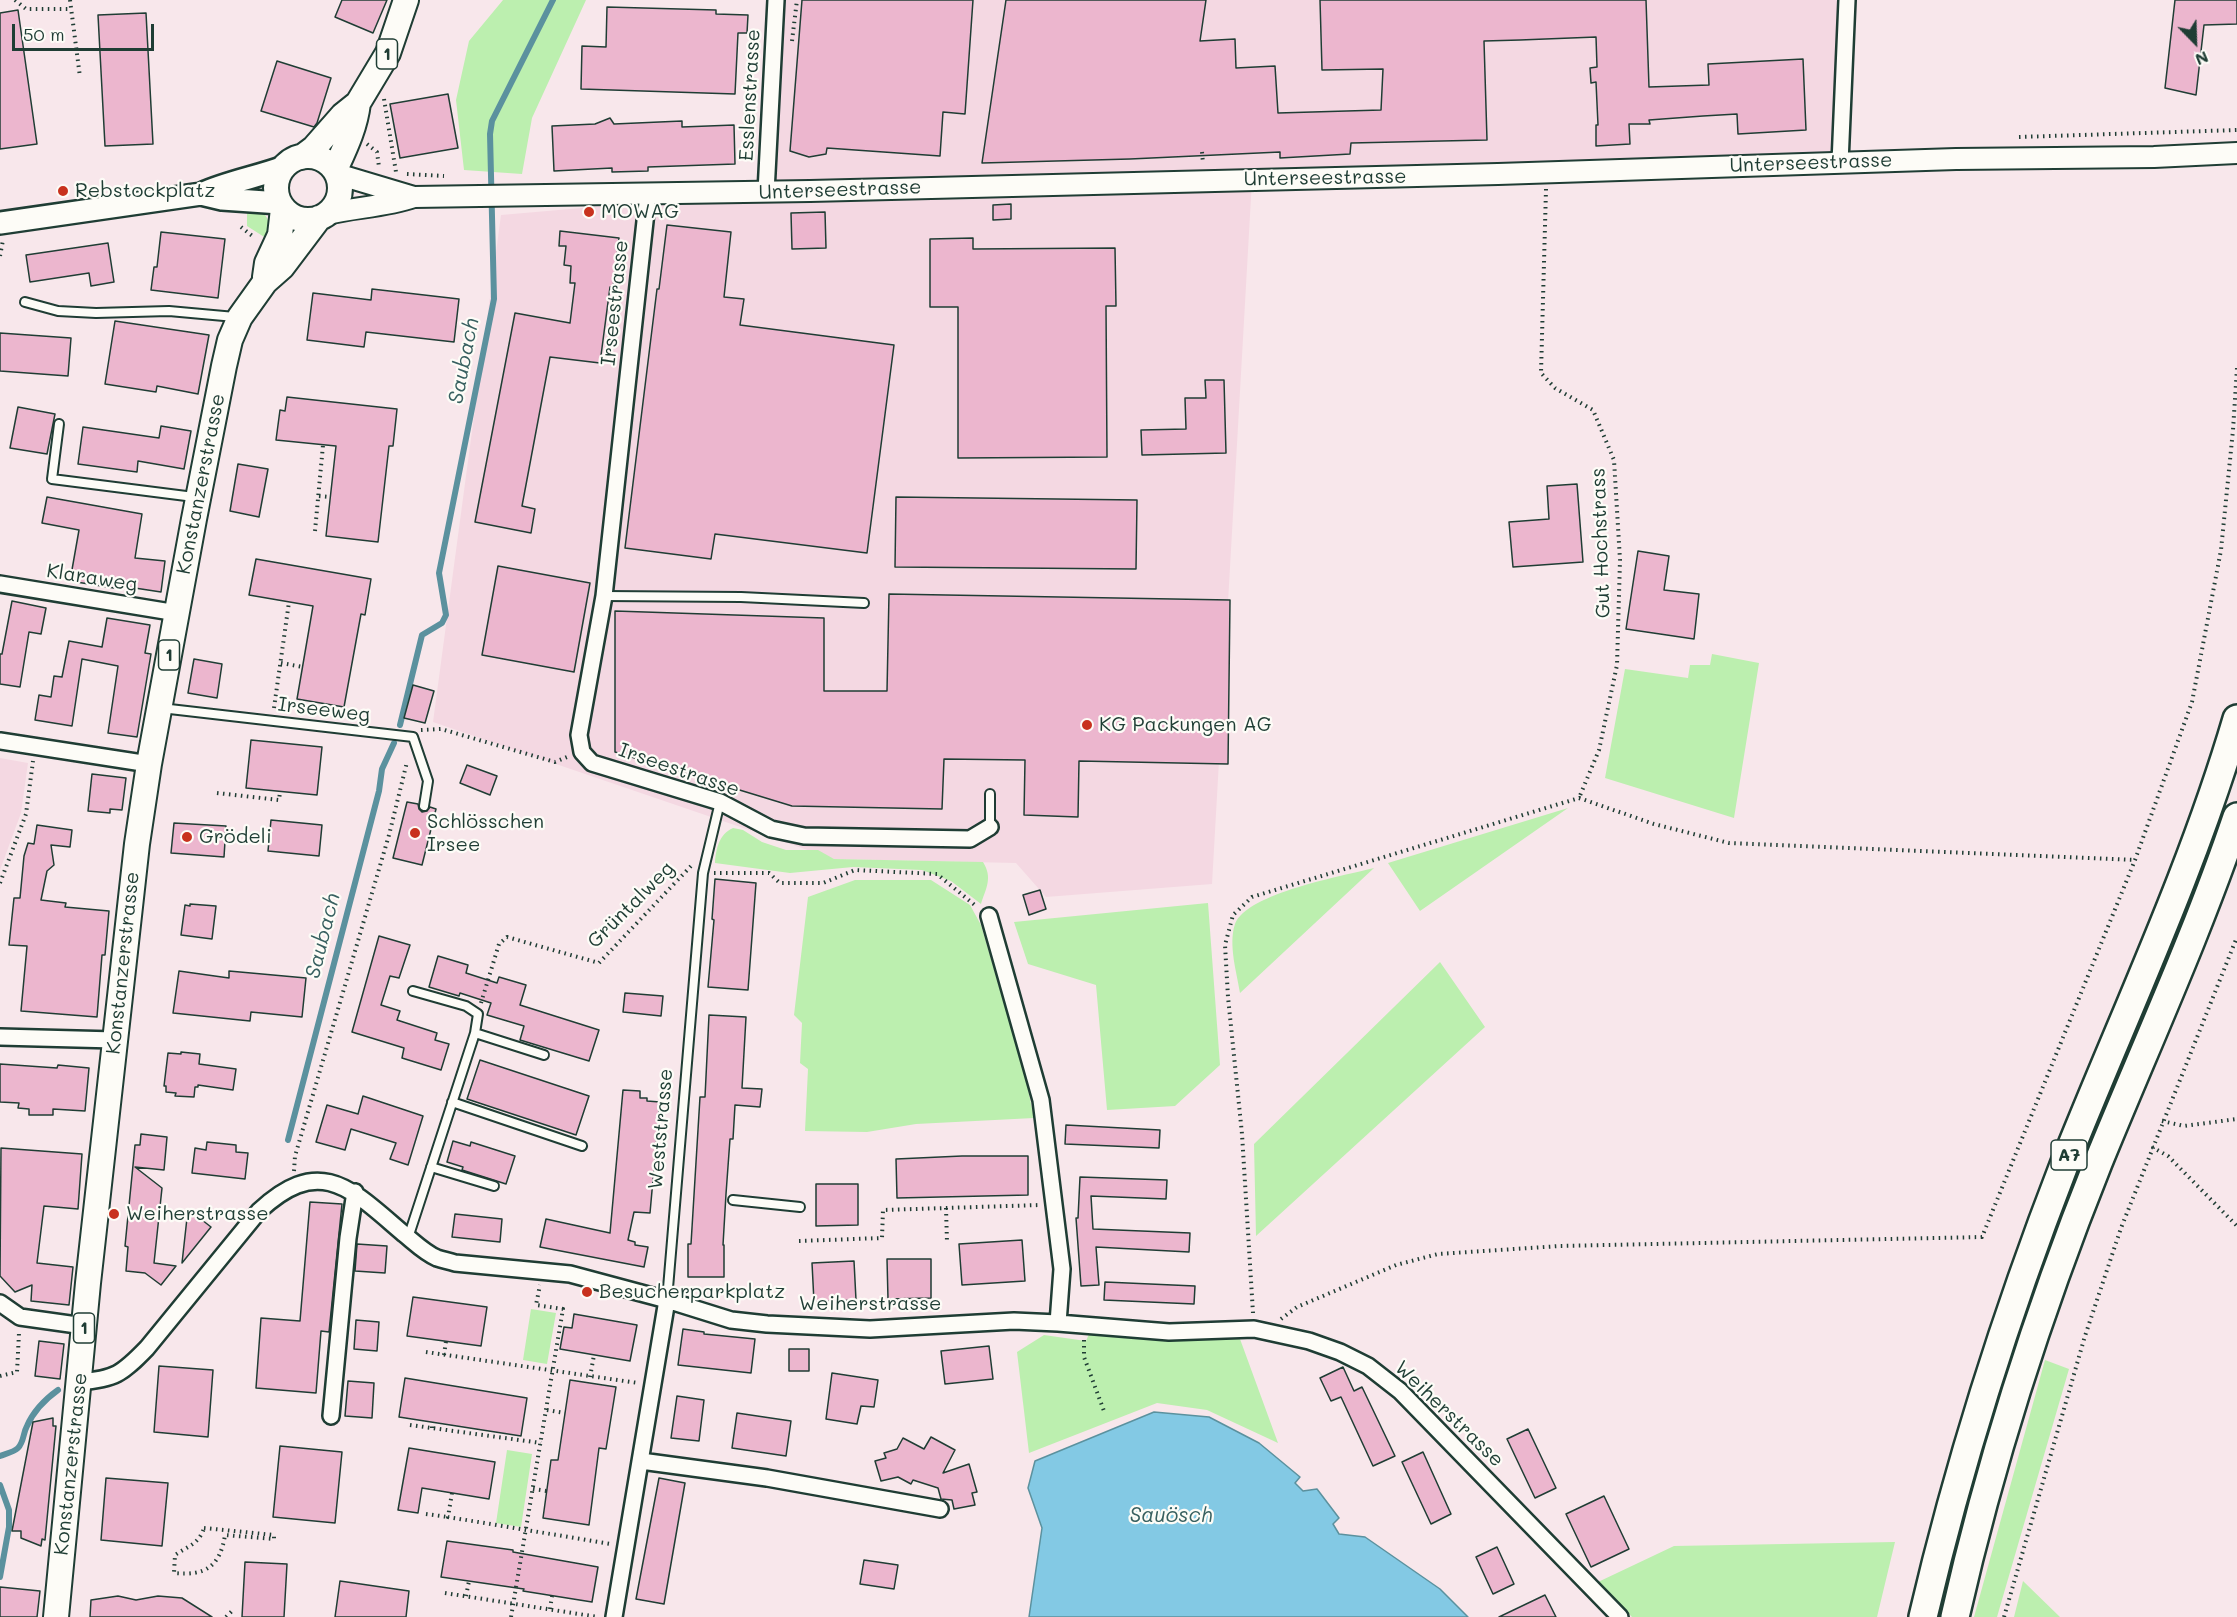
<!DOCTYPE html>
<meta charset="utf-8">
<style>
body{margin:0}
#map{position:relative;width:2237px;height:1617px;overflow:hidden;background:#f8e7eb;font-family:Mali,sans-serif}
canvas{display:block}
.north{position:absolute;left:2165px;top:12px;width:60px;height:60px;-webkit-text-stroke:4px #fdfcf7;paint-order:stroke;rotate:157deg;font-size:16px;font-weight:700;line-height:24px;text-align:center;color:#1f3d34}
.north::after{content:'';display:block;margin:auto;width:21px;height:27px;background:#1f3d34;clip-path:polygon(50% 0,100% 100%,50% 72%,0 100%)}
.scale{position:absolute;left:12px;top:24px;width:142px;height:27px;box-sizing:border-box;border:3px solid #1f3d34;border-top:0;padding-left:8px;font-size:18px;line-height:21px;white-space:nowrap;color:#1f3d34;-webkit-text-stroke:4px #fdfcf7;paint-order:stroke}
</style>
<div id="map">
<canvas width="2237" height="1617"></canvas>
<div class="north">N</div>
<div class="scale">50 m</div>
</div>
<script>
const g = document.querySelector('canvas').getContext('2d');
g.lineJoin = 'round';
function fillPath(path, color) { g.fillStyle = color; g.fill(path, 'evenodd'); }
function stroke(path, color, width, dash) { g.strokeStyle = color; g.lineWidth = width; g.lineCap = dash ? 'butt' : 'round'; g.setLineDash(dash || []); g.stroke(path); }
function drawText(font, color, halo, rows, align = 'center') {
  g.font = font + ' Mali,sans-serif'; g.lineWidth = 4.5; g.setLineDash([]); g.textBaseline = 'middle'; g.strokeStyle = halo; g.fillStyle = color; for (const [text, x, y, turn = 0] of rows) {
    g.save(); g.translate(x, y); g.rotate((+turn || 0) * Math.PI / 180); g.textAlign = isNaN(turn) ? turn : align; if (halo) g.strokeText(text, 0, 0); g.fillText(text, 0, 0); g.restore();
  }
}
fillPath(new Path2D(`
 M779 0H1846L1840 163 1252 180 1212 884 1046 897 1016 863 834 859 433 722 501 215 766 192Z
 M0 758 28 763 21 813 0 870Z`), '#f4d8e2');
fillPath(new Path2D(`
 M503 0H586L532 118 522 174 464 170 456 100 469 41Z
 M247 207C269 214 270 216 269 240L247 226Z
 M1712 654 1759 663 1734 818 1605 778 1625 669 1688 678 1690 665H1710Z
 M1568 808 1420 911 1388 863Z
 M733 828 743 830 762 842 786 850H818L834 859 983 862C993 878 986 888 981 904L951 881 922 870 853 867 790 873 715 863C716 849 719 834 733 828Z
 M1374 868 1240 993C1237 973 1228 945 1235 924 1247 893 1343 876 1374 868Z
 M855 880H931L970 905 981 925 1025 1075 1034 1118 916 1124 867 1132 805 1131 808 1069 800 1063 802 1023 794 1015 808 897Z
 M1208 903 1220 1065 1175 1106 1107 1110 1096 985 1028 964 1014 922Z
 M1440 962 1485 1027 1256 1236 1254 1144Z
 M531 1309 556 1313 547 1364 523 1360Z
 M1089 1334 1240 1339 1278 1443 1207 1410 1157 1403 1029 1453 1017 1352 1044 1335 1086 1341Z
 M2008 1352 2018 1356 1944 1617H1934Z
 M2045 1360 2069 1369 1997 1617H1974Z
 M507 1450 532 1454 521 1527 496 1523Z
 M1895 1542 1877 1617H1632L1598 1582 1674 1546Z
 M2023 1581 2060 1617H2014Z`), '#bcefaf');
const water = new Path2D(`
 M1154 1412 1209 1417 1259 1443 1300 1477 1295 1483 1303 1491 1317 1489 1339 1518 1333 1524 1339 1534 1365 1537 1440 1589 1468 1617H1029L1042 1528 1028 1488 1035 1461Z`);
fillPath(water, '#83c9e4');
stroke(water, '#5b919e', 1.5);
stroke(new Path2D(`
 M400 725 422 635 442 623 446 615 439 573 494 299 490 134 492 121 553 0
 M288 1140 379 791 382 769 394 743
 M0 1456C5 1454 14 1452 18 1448 24 1442 23 1433 27 1426 34 1410 44 1400 58 1390
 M0 1485 9 1510V1527L0 1577`), '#5b919e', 6);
const building = new Path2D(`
 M342 0H387L373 33 335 17Z
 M802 0H973L965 114 943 112 940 156 827 148 826 154 809 157 790 151Z
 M1006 0H1206L1200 41 1235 39 1236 68 1275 66 1278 113 1381 110 1383 69 1322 70 1320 0H1646L1649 87 1709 85 1708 64 1803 59 1806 130 1738 134 1737 114 1703 116 1649 120 1650 124H1629L1630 144 1596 146V125H1598L1596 82 1591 83 1590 68 1597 67 1596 37 1520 40 1484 41 1487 140 1351 143 1350 154 1280 158V152L1130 159 982 163Z
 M2175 0H2237V24L2204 25 2196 95 2165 88Z
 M607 7 716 10V14L748 15 747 33H738L735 94 581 89 582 46 606 47Z
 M18 10 37 144 0 149V13Z
 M146 13 153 144 105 146 98 15Z
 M277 61 331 78 317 123 314 127 261 111Z
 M448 94 458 148 400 158 390 104Z
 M610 118 614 124 682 121V127L734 125 735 164 648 167V171L612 172V168L554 171 552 126 595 124Z
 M1011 204V219L993 220V205Z
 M825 212 826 248 792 249 791 213Z
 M667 225 731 232 724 297 744 299 740 325 894 345 867 553 715 534 711 559 625 548 657 289H659Z
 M560 231 619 238 613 288 610 287 600 363 550 357 522 506 535 509 531 533 475 522 515 313 570 323 575 283H570L571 266 564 265 566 246H559Z
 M161 232 225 239 218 298 151 290 154 267H157Z
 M973 238V249L1115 248 1116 306H1106L1107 457 958 458V307H930V239Z
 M108 243 114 282 91 286 89 273 30 282 26 255Z
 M372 289 459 299 454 342 366 332 364 347 307 340 313 293 371 300Z
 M115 321 209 335 198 394 157 386 156 392 105 384Z
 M0 333 71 338 68 376 0 371Z
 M1205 380H1224L1226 453 1142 455 1141 430 1186 429 1185 398H1206Z
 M287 397 397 409 393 446H389L378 542 326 536 336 446 276 440 280 410 285 411Z
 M18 407 55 414 47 454 10 448Z
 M161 426 191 431 184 469 138 461 137 472 78 464 83 427 159 438Z
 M238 464 268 469 259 517 230 511Z
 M1577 484 1583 562 1513 567 1509 522 1549 519 1547 486Z
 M47 497 142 514 135 558 165 561 161 592 115 585 114 588 70 581 79 530 42 523Z
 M896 497 1137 500 1136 569 895 567Z
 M1638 551 1669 556 1664 590 1699 594 1694 639 1626 629Z
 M256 559 371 579 365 615 361 614 344 707 297 699 313 606 249 595Z
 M498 566 590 583 574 672 482 655Z
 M889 594 1230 600 1228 764 1079 761 1078 817 1024 815 1025 760 944 759 942 809 792 806 615 752V611L824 618V691H887Z
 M12 601 46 608 41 634 29 632 20 687 0 684V654H2Z
 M107 618 150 625 145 653 151 654 137 737 108 733 118 666 82 659 72 726 35 720 39 695 51 697 54 676 62 677 69 641 102 647Z
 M194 659 222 664 217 698 188 693Z
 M413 685 434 691 425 723 404 718Z
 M251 740 322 747 317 795 246 788Z
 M467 765 497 776 490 795 460 783Z
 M92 774 126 778 122 810 110 809V813L88 811Z
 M407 802 418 804 419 809 422 812 427 811 430 807 436 809 422 865 393 858Z
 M271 820 322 825 319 856 268 851Z
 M174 823 226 826 224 857 171 853Z
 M37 825 72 830 70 847 51 845 54 865 47 871 41 900 66 903 65 907 109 911 105 955H102L97 1017 21 1011 27 946 9 945 14 898H20L24 856 28 843 34 844Z
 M715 879 756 883 748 990 708 987 714 920 712 919Z
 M1040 890 1046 909 1029 915 1023 895Z
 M190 904 216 906 212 939 181 935 185 905 190 906Z
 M379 936 410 945 399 978 390 976 381 1005 400 1011 397 1020 437 1033 435 1040 449 1044 441 1070 402 1058 404 1048 352 1032Z
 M438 956 468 965 466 973 497 983 499 977 526 985 520 1005 599 1030 589 1061 520 1040 524 1026 487 1015 491 1003 460 993 459 996 429 987Z
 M179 971 229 978V971L306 978 302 1017 251 1012 250 1021 173 1013Z
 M625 993 663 996 661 1016 623 1012Z
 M709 1015 746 1017 742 1088 762 1089 760 1107 735 1105 733 1139H730L726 1194 723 1245H724V1277H688V1244H691L700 1097H705Z
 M181 1052 200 1054 199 1064 236 1069 233 1090 198 1085V1087H195L194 1097 175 1096 176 1093 166 1092V1086H164L168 1053 181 1054Z
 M480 1060 589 1096 576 1135 467 1099Z
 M0 1064 57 1068 58 1065 89 1068 85 1111 53 1109V1115H29V1109L18 1108 19 1103 0 1102Z
 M623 1090 640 1091V1098H647V1101L660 1102 650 1213 634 1212 628 1240 635 1242V1245L648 1247 644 1267 540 1247 546 1219 610 1233Z
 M363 1096 423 1116 408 1165 390 1159 396 1143 351 1129 345 1150 316 1142 327 1105 358 1114Z
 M1066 1125 1160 1130 1159 1148 1065 1144Z
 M141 1134 167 1137 164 1170 135 1167 162 1188 154 1263 176 1266 161 1285 145 1273 126 1271 128 1247 125 1246 135 1145H140Z
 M453 1141 470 1146 471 1142 515 1156 506 1184 462 1170 463 1167 447 1162Z
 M207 1142 236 1145V1152L248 1153 245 1179 192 1173 195 1148 206 1150Z
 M1 1148 82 1154 78 1209 44 1206 37 1263 73 1267 69 1305 31 1301 32 1285 15 1292 0 1276Z
 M962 1156H1028V1195L897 1198 896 1159Z
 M1080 1177 1167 1180 1166 1199 1091 1196 1093 1229 1190 1233 1189 1252 1096 1247 1099 1285 1081 1286 1076 1218H1078Z
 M816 1184H858V1225L816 1226Z
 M310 1202 342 1204 329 1332 321 1331 316 1393 256 1388 261 1318 300 1321Z
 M188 1209 211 1227 182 1263Z
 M455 1214 502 1219 500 1242 452 1237Z
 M1022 1240 1025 1281 962 1285 959 1244Z
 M357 1244 387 1246 385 1273 355 1271Z
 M887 1259H931V1298L888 1299Z
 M854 1261 856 1300 814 1302 812 1263Z
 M1105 1282 1195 1286 1194 1304 1104 1300Z
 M413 1297 487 1307 481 1346 407 1336Z
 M574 1314 637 1325 630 1361 560 1349 564 1327 572 1328Z
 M356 1320 379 1322 377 1351 354 1349Z
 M683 1329 704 1332V1334L755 1339 751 1373 678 1365Z
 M39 1341 64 1344 60 1379 35 1376Z
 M989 1346 993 1379 945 1384 941 1351Z
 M789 1349H809V1371H789Z
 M159 1366 213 1370 208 1437 154 1432Z
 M1343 1367 1354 1391 1362 1387 1395 1456 1373 1466 1341 1397 1331 1401 1320 1378Z
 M832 1373 878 1380 874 1407 861 1406 857 1424 826 1419Z
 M405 1378 527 1398 521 1436 399 1417Z
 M570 1380 616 1387 606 1449 599 1448 589 1525 543 1518 551 1460H558Z
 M348 1381 374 1383 372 1418 345 1416Z
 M677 1396 704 1400 699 1441 671 1438Z
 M737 1413 791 1421 786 1456 732 1448Z
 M53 1418V1426H56L45 1540 42 1539 41 1546 21 1538V1531H12L33 1422Z
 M1528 1429 1556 1488 1535 1498 1507 1439Z
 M931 1437 955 1450 943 1473 969 1464 977 1492 972 1493 975 1505 954 1509 952 1500 941 1499 938 1488 913 1480 911 1484 898 1477 881 1481 875 1461 886 1458 884 1453 897 1449 903 1438 924 1449Z
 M280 1446 342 1452 335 1523 273 1517Z
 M409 1448 495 1462 489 1499 422 1488 418 1513 398 1510Z
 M1423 1452 1451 1514 1431 1524 1402 1462Z
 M106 1478 168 1483 162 1546 101 1540Z
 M659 1478 685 1483 664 1604 636 1599Z
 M1604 1496 1629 1549 1591 1567 1566 1514Z
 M447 1541 513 1550V1552L598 1567 592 1602 523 1591 524 1589 441 1577Z
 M1497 1547 1514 1584 1493 1594 1476 1557Z
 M864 1560 898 1565 894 1589 860 1584Z
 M245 1562 287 1564 284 1617H242Z
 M340 1581 409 1591 406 1617H335Z
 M0 1587 40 1591 37 1617H0Z
 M1545 1595 1556 1617H1499Z
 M118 1596 136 1600 158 1596 182 1598 212 1617H90L91 1600Z`);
fillPath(building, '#ecb6ce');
stroke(building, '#1f3d34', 1.5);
const service = new Path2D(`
 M25 302 58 311 96 313 169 311 235 317
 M59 424 52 479 194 497
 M604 596 741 597 864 603
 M161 708 413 737 428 781 424 806
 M990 794V827
 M475 1033 544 1055
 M452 1102 582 1146
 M431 1167 494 1186
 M733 1200 800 1207
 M408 1238 475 1033 478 1014 466 1006 413 991
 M667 1300 703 873 720 802`);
const minor = new Path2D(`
 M1840 163 1847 0
 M766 192 776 0
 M648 194 604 596 579 735 582 752 592 763 720 802 771 829 804 836 970 839 990 827
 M0 584 177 613
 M0 741 149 764
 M989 916 1041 1100 1062 1269 1058 1323
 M0 1037 115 1040
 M0 1303 20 1317 84 1326
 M79 1382C115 1379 122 1374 147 1348L259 1211C321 1153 352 1190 404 1234 414 1242 425 1253 437 1258 443 1260 449 1261 455 1263L570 1274 667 1300 731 1320 767 1324 870 1329 1014 1321 1058 1323 1169 1332 1254 1329 1309 1341 1340 1352 1368 1366 1400 1391 1620 1617
 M331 1416 348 1238 355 1192
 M641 1461 767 1478 940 1509
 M614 1617 667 1300`);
const tertiary = new Path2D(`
 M337 174 414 197
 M327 214C356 207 385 207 414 197L810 191 1498 174 1956 159 2154 157 2237 153`);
const secondary = new Path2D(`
 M201 194 222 199 280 203
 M0 223 201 194C227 182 257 177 284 167`);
const primary = new Path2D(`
 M276 188a32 32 0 1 1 64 0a32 32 0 1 1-64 0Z
 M302 157 314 148 343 115 358 103 388 53 406 0
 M335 170C345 148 355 128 358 103
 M265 277 267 263 280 235 283 209
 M56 1617 88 1283 137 844 149 764 194 519 224 366 230 340 240 317 265 282 282 267 319 218`);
const motorway = new Path2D(`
 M1923 1617C1959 1463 2007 1312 2064 1165 2123 1017 2192 872 2237 719
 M1955 1617C1990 1462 2039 1310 2098 1163 2145 1048 2197 935 2237 817`);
stroke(service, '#1f3d34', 12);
stroke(minor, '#1f3d34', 20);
stroke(tertiary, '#1f3d34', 24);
stroke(secondary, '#1f3d34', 26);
stroke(primary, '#1f3d34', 28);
stroke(motorway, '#1f3d34', 32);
stroke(new Path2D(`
 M15 0 26 9H71
 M70 0 80 77
 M792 41 797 0
 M384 99 396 172
 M2019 137 2237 130
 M367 144 377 152 379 167
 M1202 152 1203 163
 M407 174 444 176
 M1546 189 1541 373 1555 388 1593 410 1614 460 1620 560 1617 665 1599 750 1579 798
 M241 227 255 238
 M0 256 3 240
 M319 496 330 497
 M315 531 323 445
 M281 663 303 667
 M274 708 289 602
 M421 730 441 729 555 762 567 757
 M217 793 279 800 280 792
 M714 873H769L780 883H823L855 870 937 874 976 906
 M0 883 26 814 33 761
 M481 1003 499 944 507 937 599 963 691 866
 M2162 1121 2184 1126 2237 1119
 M2152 1147 2168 1156 2237 1226
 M294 1171 295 1156 389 835 407 762
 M946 1208 947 1242
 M799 1241 882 1238 883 1210 1040 1205
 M1253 1313 1242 1134 1228 997 1225 945 1233 915 1252 897 1579 798 1654 824 1729 843 2135 860
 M1281 1319 1297 1307 1396 1265 1438 1254 1560 1246 1982 1237 2135 860 2192 702 2221 550 2233 430 2237 368
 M1084 1340V1357L1104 1411
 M426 1352 638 1383
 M444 1355 446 1341
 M0 1376 17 1372 19 1333
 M590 1377 594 1355
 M547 1410 565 1413
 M410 1425 541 1443
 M432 1428V1422
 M533 1489 547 1491
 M452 1493 448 1517 611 1544
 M426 1514 448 1517
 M204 1528 274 1535V1539L225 1535C220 1567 205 1576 174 1573L175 1555C188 1546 199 1544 204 1528Z
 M445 1593 598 1617
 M466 1596 469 1581
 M550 1609 552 1596
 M226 1617 232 1611
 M511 1617 563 1309 536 1305 540 1285
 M2004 1617 2085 1336 2121 1228 2237 937`), '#1f3d34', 4, [1.5, 4.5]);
stroke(service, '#fdfcf7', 8);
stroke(minor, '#fdfcf7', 15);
stroke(tertiary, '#fdfcf7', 20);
stroke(secondary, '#fdfcf7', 21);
stroke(primary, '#fdfcf7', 24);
stroke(motorway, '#fdfcf7', 27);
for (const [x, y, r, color] of [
 [63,191,6,"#c8321e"],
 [589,212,6,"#c8321e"],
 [1087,725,6,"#c8321e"],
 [415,833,6,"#c8321e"],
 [187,837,6,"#c8321e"],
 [114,1214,6,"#c8321e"],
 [587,1292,6,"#c8321e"]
]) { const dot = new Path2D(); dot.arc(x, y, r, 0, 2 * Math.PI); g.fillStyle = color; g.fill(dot); stroke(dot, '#fdfcf7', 2); }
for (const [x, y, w] of [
 [387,54,21],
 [169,655,21],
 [2069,1155,36],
 [84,1328,21]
]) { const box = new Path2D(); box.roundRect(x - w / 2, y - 15, w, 30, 4.5); g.fillStyle = '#fdfcf7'; g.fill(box); stroke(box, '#1f3d34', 1.5); }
drawText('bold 18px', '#1f3d34', null, [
 ["1",387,54],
 ["1",169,655],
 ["A7",2069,1155],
 ["1",84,1328]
]);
drawText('20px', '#1f3d34', '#fdfcf7', [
 ["Esslenstrasse",750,95,-87],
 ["Unterseestrasse",1811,163,-2],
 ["Unterseestrasse",1325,178,-1],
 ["Unterseestrasse",840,190,-2],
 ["Irseestrasse",615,303,-84],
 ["Konstanzerstrasse",201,484,-79],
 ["Gut Hochstrass",1601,543,-92],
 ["Klaraweg",92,578,9],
 ["Irseeweg",324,710,7],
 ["Irseestrasse",679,770,19],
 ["Grüntalweg",631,905,-45],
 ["Konstanzerstrasse",123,963,-84],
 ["Weststrasse",661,1129,-85],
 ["Weiherstrasse",870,1304],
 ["Weiherstrasse",1449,1414,44],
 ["Konstanzerstrasse",71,1464,-84]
]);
drawText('20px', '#1f3d34', '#fdfcf7', [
 ["Rebstockplatz",75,191],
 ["MOWAG",601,212],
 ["KG Packungen AG",1099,725],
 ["Schlösschen",427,822],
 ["Irsee",427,845],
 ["Grödeli",199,837],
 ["Weiherstrasse",126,1214],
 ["Besucherparkplatz",599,1292]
], 'left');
drawText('italic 21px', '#386060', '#fdfcf7', [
 ["Saubach",464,361,-79],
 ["Saubach",323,936,-76],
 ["Sauösch",1171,1516]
]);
</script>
